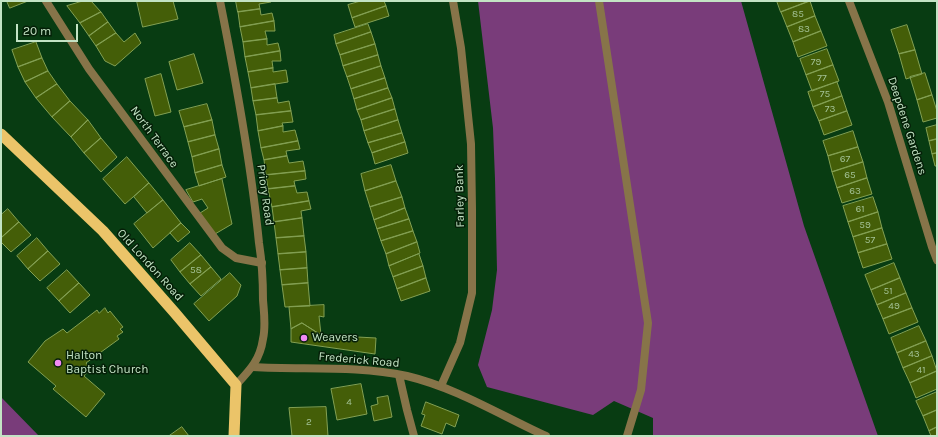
<!DOCTYPE html>
<style>
body{margin:0}
#map{position:relative;width:938px;height:437px;overflow:hidden;background:#083c12;font-family:Karla,sans-serif}
canvas{display:block}
.frame{position:absolute;inset:0;border:2px solid #c3e3c4;pointer-events:none}
.scale{position:absolute;left:16px;top:24px;width:62px;height:18px;box-sizing:border-box;border:2px solid #c3e3c4;border-top:0;padding-left:5px;font-size:12px;line-height:14px;white-space:nowrap;color:#c3e3c4;-webkit-text-stroke:3px #051f08;paint-order:stroke}
</style>
<div id="map">
<canvas width="938" height="437"></canvas>
<div class="frame"></div>
<div class="scale">20 m</div>
</div>
<script>
const g = document.querySelector('canvas').getContext('2d');
g.lineJoin = 'round';
function fillPath(path, color) { g.fillStyle = color; g.fill(path, 'evenodd'); }
function stroke(path, color, width, dash) { g.strokeStyle = color; g.lineWidth = width; g.lineCap = dash ? 'butt' : 'round'; g.setLineDash(dash || []); g.stroke(path); }
function drawText(font, color, halo, rows, align = 'center') {
  g.font = font + ' Karla,sans-serif'; g.lineWidth = 3; g.setLineDash([]); g.textBaseline = 'middle'; g.strokeStyle = halo; g.fillStyle = color; for (const [text, x, y, turn = 0] of rows) {
    g.save(); g.translate(x, y); g.rotate((+turn || 0) * Math.PI / 180); g.textAlign = isNaN(turn) ? turn : align; if (halo) g.strokeText(text, 0, 0); g.fillText(text, 0, 0); g.restore();
  }
}
fillPath(new Path2D(`
 M478 1H741L804 226 878 436H653V418L614 401 593 415 487 387 478 365 492 310 497 270 495 179 493 128Z
 M1 397 39 436H1Z`), '#793c7a');
const building = new Path2D(`
 M7 1H28L10 8Z
 M83 1H91L101 12 80 23 67 6Z
 M137 1H173L178 19 143 27Z
 M236 1H271V2L259 4 260 9 238 12Z
 M361 1H384L386 6 352 18 348 5Z
 M777 1H810L781 12Z
 M810 1 815 16 787 27 781 12Z
 M386 6 389 16 355 27 352 18Z
 M260 9 261 15 272 13 274 21 240 27 238 12Z
 M101 12 108 22 89 36 80 23Z
 M815 16 821 31 793 42 787 27Z
 M274 21 275 31H265L267 39 243 42 240 27Z
 M108 22 116 33 96 46 89 36Z
 M368 24 371 32 336 44 334 35Z
 M907 25 915 50 899 54 891 30Z
 M821 31 827 46 798 57 793 42Z
 M371 32 375 44 340 55 336 44Z
 M116 33 124 42 135 33 141 43 115 66 105 61 96 46Z
 M267 39V45L278 43 280 51 245 57 243 42Z
 M36 42 42 58 18 67 12 50Z
 M375 44 378 55 343 66 340 55Z
 M827 49 833 65 806 75 800 59Z
 M915 50 922 74 906 79 899 54Z
 M280 51 281 61H272L273 68 248 72 245 57Z
 M194 54 203 83 177 90 169 62Z
 M378 55 381 66 347 77 343 66Z
 M42 58 48 71 25 82 18 67Z
 M833 65 839 81 812 91 806 75Z
 M381 66 385 78 351 89 347 77Z
 M273 68V72L286 70 288 82 251 88 248 72Z
 M48 71 57 84 36 98 25 82Z
 M925 73 932 95 917 100 910 77Z
 M161 74 171 112 155 116 145 79Z
 M385 78 388 88 354 99 351 89Z
 M837 82 842 96 813 107 808 92Z
 M57 84 70 101 52 117 36 98Z
 M275 84 277 98 253 101 251 88Z
 M388 88 392 98 357 110 354 99Z
 M932 95 937 111V118L923 122 917 100Z
 M842 96 847 111 819 121 813 107Z
 M277 98 278 103 289 101 291 111 256 115 253 101Z
 M392 98 395 109 361 120 357 110Z
 M70 101 88 120 71 137 52 117Z
 M207 104 212 120 184 127 179 111Z
 M395 109 398 120 364 131 361 120Z
 M291 111 293 122 282 123 283 126 258 131 256 115Z
 M847 111 852 125 824 135 819 121Z
 M88 120 101 138 84 153 71 137Z
 M212 120 215 135 188 142 184 127Z
 M398 120 402 133 368 143 364 131Z
 M937 125V139L929 141 926 128Z
 M283 126V132L295 130 298 141 261 148 258 131Z
 M853 131 858 147 828 156 823 141Z
 M402 133 405 142 372 153 368 143Z
 M215 135 219 149 192 157 188 142Z
 M101 138 117 157 101 172 84 153Z
 M937 139V153L932 154 929 141Z
 M298 141 300 149 286 151 287 156 264 160 261 148Z
 M405 142 408 153 375 164 372 153Z
 M858 147 863 162 832 172 828 156Z
 M219 149 222 165 195 173 192 157Z
 M937 153V166H935L932 154Z
 M287 156 289 163 303 161 305 171 266 175 264 160Z
 M127 157 149 183 125 204 103 179Z
 M863 162 867 178 837 188 832 172Z
 M222 165 226 177 199 186 195 173Z
 M391 165 396 181 365 191 361 174Z
 M305 171 306 179 294 181 295 186 268 189 266 175Z
 M867 178 872 194 842 203 837 188Z
 M222 179 232 224 215 234 200 213 208 208 202 199 193 202 186 190Z
 M396 181 402 197 370 207 365 191Z
 M149 183 163 200 147 213 134 197Z
 M295 186 297 193 307 192 309 201 272 207 268 189Z
 M402 197 405 208 374 220 370 207Z
 M873 197 878 212 848 222 843 206Z
 M163 200 181 223 153 248 134 224Z
 M309 201 311 209 301 211 302 218 274 222 272 207Z
 M405 208 409 219 377 229 374 220Z
 M8 209 19 222 1 238V215Z
 M878 212 882 228 853 237 848 222Z
 M302 218 304 236 276 238 274 222Z
 M409 219 413 231 381 241 377 229Z
 M19 222 31 235 11 252 1 242V238Z
 M181 223 190 232 178 242 170 233Z
 M882 228 887 244 858 253 853 237Z
 M413 231 417 242 386 254 381 241Z
 M304 236 306 252 278 254 276 238Z
 M37 238 48 251 28 269 17 256Z
 M417 242 420 253 389 266 386 254Z
 M190 243 201 255 180 272 171 260Z
 M887 244 892 259 863 268 858 253Z
 M48 251 60 264 40 281 28 269Z
 M306 252 307 268 280 270 278 254Z
 M419 254 423 266 393 277 389 266Z
 M201 255 211 267 190 284 180 272Z
 M894 263 900 278 871 290 865 275Z
 M423 266 426 278 397 289 393 277Z
 M211 267 221 279 201 296 190 284Z
 M307 268 308 283 282 285 280 270Z
 M67 270 79 283 59 301 47 288Z
 M230 273 241 285 237 296 209 321 194 304Z
 M426 278 430 291 401 301 397 289Z
 M900 278 906 293 877 305 871 290Z
 M79 283 90 295 70 313 59 301Z
 M308 283 310 306 285 307 282 285Z
 M906 293 912 308 883 319 877 305Z
 M324 305V317L319 316 321 335 302 323 291 329 289 307Z
 M105 308 108 313 110 311 123 327 120 329 123 332 117 336 119 339 86 363 90 368 84 376 105 394 86 417 53 389 56 386 28 362 45 341 63 329 67 333 97 310 99 313Z
 M912 308 918 322 889 334 883 319Z
 M302 323 321 335 376 338 375 354 291 342V329Z
 M919 326 926 341 897 353 891 338Z
 M926 341 932 356 903 368 897 353Z
 M932 356 937 371 910 383 903 368Z
 M937 371V389L916 398 910 383Z
 M361 384 367 414 337 420 331 389Z
 M937 392V410L923 416 916 401Z
 M388 396 392 417 374 421 371 406 378 404 377 398Z
 M426 402 459 415 455 427 446 423 442 434 421 426 425 415 422 414Z
 M326 407 328 436H292L289 408Z
 M937 410V427L929 431 923 416Z
 M182 427 189 436H169Z
 M937 427V436H931L929 431Z`);
fillPath(building, '#445e08');
stroke(building, '#83a053', 1);
stroke(new Path2D(`
 M599 1 648 323 641 390 627 436`), '#877449', 8);
stroke(new Path2D(`
 M46 1 89 69 222 248 236 258 262 263
 M849 1 888 102 932 247 937 260
 M253 367C304 370 356 365 407 376 457 388 500 415 546 436
 M399 375 407 410 414 436
 M441 386 460 343 472 293V209L471 144 461 48 453 1`), '#877449', 8);
stroke(new Path2D(`
 M220 1C236 81 251 162 259 243 262 262 263 281 263 300 264 313 266 326 263 339 260 360 250 370 236 385`), '#877449', 8);
stroke(new Path2D(`
 M1 134 103 231 175 313 236 385 234 436`), '#ebc469', 11);
for (const [x, y, r, color] of [
 [304,338,4,"#f18af4"],
 [58,363,4,"#f18af4"]
]) { const dot = new Path2D(); dot.arc(x, y, r, 0, 2 * Math.PI); g.fillStyle = color; g.fill(dot); stroke(dot, '#051f08', 1.5); }
drawText('10px', '#a3c295', null, [
 ["85",798,14],
 ["83",804,29],
 ["79",816,62],
 ["77",822,78],
 ["75",825,94],
 ["73",830,109],
 ["67",845,159],
 ["65",850,175],
 ["63",855,191],
 ["61",860,209],
 ["59",865,225],
 ["57",870,240],
 ["58",196,270],
 ["51",888,291],
 ["49",894,306],
 ["43",914,354],
 ["41",921,370],
 ["4",349,402],
 ["2",309,422]
]);
drawText('12px', '#c3e3c4', '#051f08', [
 ["Deepdene Gardens",907,126,72],
 ["North Terrace",154,137,54],
 ["Priory Road",265,195,82],
 ["Farley Bank",460,196,-91],
 ["Old London Road",150,265,48],
 ["Frederick Road",359,360,5]
]);
drawText('12px', '#c3e3c4', '#051f08', [
 ["Weavers",312,338],
 ["Halton",66,356],
 ["Baptist Church",66,370]
], 'left');
</script>
